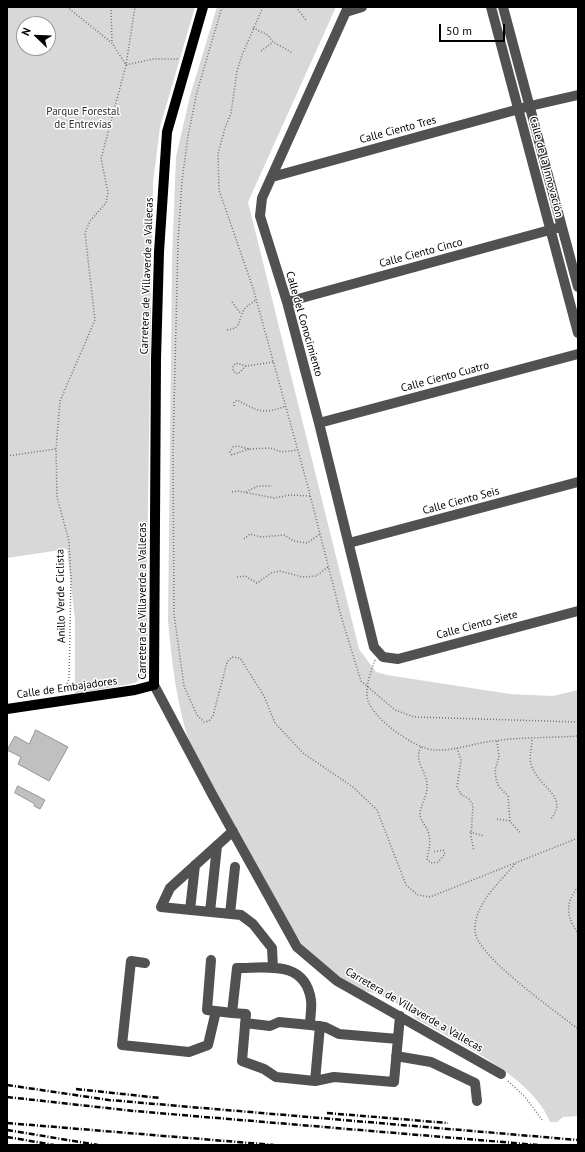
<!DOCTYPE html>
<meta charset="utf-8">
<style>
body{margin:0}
#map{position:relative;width:585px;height:1152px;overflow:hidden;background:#fff;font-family:"PT Sans",sans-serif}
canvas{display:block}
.frame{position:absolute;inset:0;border:8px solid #000;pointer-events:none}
.north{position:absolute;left:16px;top:16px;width:40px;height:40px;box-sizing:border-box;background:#fff;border:1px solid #999;border-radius:50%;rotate:293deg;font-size:11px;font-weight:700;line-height:16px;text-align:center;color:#000}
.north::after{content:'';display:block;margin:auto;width:14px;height:18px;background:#000;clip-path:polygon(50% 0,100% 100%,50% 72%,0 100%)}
.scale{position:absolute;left:439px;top:24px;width:66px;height:18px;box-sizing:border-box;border:2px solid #000;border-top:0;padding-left:5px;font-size:12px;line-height:14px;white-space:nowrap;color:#000;-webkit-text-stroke:3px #fff;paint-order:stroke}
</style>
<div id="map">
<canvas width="585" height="1152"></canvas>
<div class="frame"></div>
<div class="north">N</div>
<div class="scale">50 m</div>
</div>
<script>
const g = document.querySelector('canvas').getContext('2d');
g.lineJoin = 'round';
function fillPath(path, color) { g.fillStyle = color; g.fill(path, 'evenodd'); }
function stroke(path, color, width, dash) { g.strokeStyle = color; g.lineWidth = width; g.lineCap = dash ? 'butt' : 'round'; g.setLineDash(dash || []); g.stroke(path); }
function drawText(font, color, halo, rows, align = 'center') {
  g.font = font + ' "PT Sans",sans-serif'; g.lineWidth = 3; g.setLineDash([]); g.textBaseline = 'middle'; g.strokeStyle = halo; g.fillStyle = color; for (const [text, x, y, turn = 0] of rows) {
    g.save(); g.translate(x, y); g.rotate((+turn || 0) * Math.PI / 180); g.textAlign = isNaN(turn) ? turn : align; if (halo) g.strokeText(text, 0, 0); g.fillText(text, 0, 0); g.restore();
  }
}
fillPath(new Path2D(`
 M7 7H195L160 127 153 183 147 570 148 673 135 683 75 694V620L67 549 7 558ZM24 24H48V48H24Z
 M217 7H336L248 202 359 649 376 672 387 675 510 694 553 696 578 690V1116L563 1117 557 1122H550C533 1077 456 1041 416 1019L408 1009 378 994 360 990 326 967 303 946 288 922 192 750C177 708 172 665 168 621L172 259 176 157 190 96Z`), '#d8d8d8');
const building = new Path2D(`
 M36 730 68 747 49 781 18 764 21 757 7 750 15 736 29 744Z
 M18 786 45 800 40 809 34 806 35 804 15 793Z`);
fillPath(building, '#c0c0c0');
stroke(building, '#959595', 1);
stroke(new Path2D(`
 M67 7 112 43 126 65 153 59H178
 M111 7 112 43
 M222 7 197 92 188 136 182 181 178 242 173 450 174 614 184 686 197 715 204 722 209 721 213 716 227 662 232 657 240 658 264 696 275 723 303 753 353 787 377 810 406 885 418 895 430 897 578 838
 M263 7 242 55 237 71 231 113 225 128 218 154 219 190 253 288 308 487 341 616 361 681 395 710 414 717 578 722
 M296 7 306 20
 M253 28 268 35 273 42 293 53
 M261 51 273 42
 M232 302 241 314
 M227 330C243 328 237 320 244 310 246 306 252 303 256 300
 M246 366 238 374 233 371V366L236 363 246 366 273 362
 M234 406V402L237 400C258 411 262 415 286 406
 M249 449 232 455 230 452 233 447 238 446 249 449 270 448 282 452 298 450
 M7 456 56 449
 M232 492 238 491 274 498 291 495 310 496
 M246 492 258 486H272
 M244 539 250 534 261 537 284 535 294 541 307 543 320 534
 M237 577 245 576 257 583 271 573 280 571 302 577 316 576 328 567
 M375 660C371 671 366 684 367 696 368 716 416 750 435 750 455 751 474 743 493 741 520 737 550 738 578 736
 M59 692 65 688 69 679 71 579 69 541 57 497 56 449 60 401 95 320 85 233 90 221 106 203 108 192 101 159 126 65 135 7
 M532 740C532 750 528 757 532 767 540 788 570 797 550 820
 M578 740V767
 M497 741 499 757 495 770 496 779 499 787 508 796 510 821 521 834
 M421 747C413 762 427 771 427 785 428 796 420 805 420 815 421 820 424 824 427 829 432 839 429 849 427 859L431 863 438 862 445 854 443 850 433 852
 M457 748 461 760 457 787 461 794 469 799 473 805 471 837 474 851
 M497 819 510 821
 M470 832 484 836
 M515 864C499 883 474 904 475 931 476 956 557 1012 578 1029
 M578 887C565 902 566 917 578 933
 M508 1081 525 1097 543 1121`), '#737373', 1.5, [1, 2]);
stroke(new Path2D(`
 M348 7 262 198 260 216 287 302 319 423 374 647 383 657 398 659 578 611
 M491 7 578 333
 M503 7 578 287
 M346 12 362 7
 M272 177 530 106 578 95
 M287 302 557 228
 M319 423 578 354
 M349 543 578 482
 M154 685 213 796 297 947 337 981 501 1074
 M233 831 170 888 161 907 241 915 253 924 272 948 273 968
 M190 910 195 865
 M210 912 217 846
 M230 914 235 867
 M211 960 207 1010 232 1013
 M145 963 131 961 122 1045 189 1052 208 1045 216 1011
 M245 1023 270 1026 279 1022 310 1025 325 1027 339 1034 398 1039
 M310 1025C310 1017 312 1008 311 1000 305 960 267 968 237 968L232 1013 246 1014 242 1061 264 1069 276 1077 315 1081 334 1077 394 1082 400 1016
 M396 1056 431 1062 475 1083 477 1101
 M315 1081 320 1026`), '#515151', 10);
stroke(new Path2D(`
 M7 709 135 690 154 685 156 359 159 252 167 132 203 7`), '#000', 10);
stroke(new Path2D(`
 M7 1085 109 1100 578 1140
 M76 1089 160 1098
 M7 1097 134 1111 538 1145
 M327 1113 448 1123
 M7 1123 274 1145
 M7 1130 98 1145
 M7 1137 54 1145`), '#000', 2.5, [6, 2, 1, 2]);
drawText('11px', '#2f2f2f', '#fff', [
 ["Parque Forestal",83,112],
 ["de Entrevías",83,125]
]);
drawText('11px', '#000', '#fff', [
 ["Calle Ciento Tres",398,130,-15],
 ["Calle de la Innovación",546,167,75],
 ["Calle Ciento Cinco",421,253,-15],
 ["Carretera de Villaverde a Vallecas",147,276,-88],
 ["Calle del Conocimiento",304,324,74],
 ["Calle Ciento Cuatro",445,377,-15],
 ["Calle Ciento Seis",461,501,-15],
 ["Anillo Verde Ciclista",61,596,-91],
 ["Carretera de Villaverde a Vallecas",143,601,-90],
 ["Calle Ciento Siete",477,625,-15],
 ["Calle de Embajadores",67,688,-8],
 ["Carretera de Villaverde a Vallecas",414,1010,30]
]);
</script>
